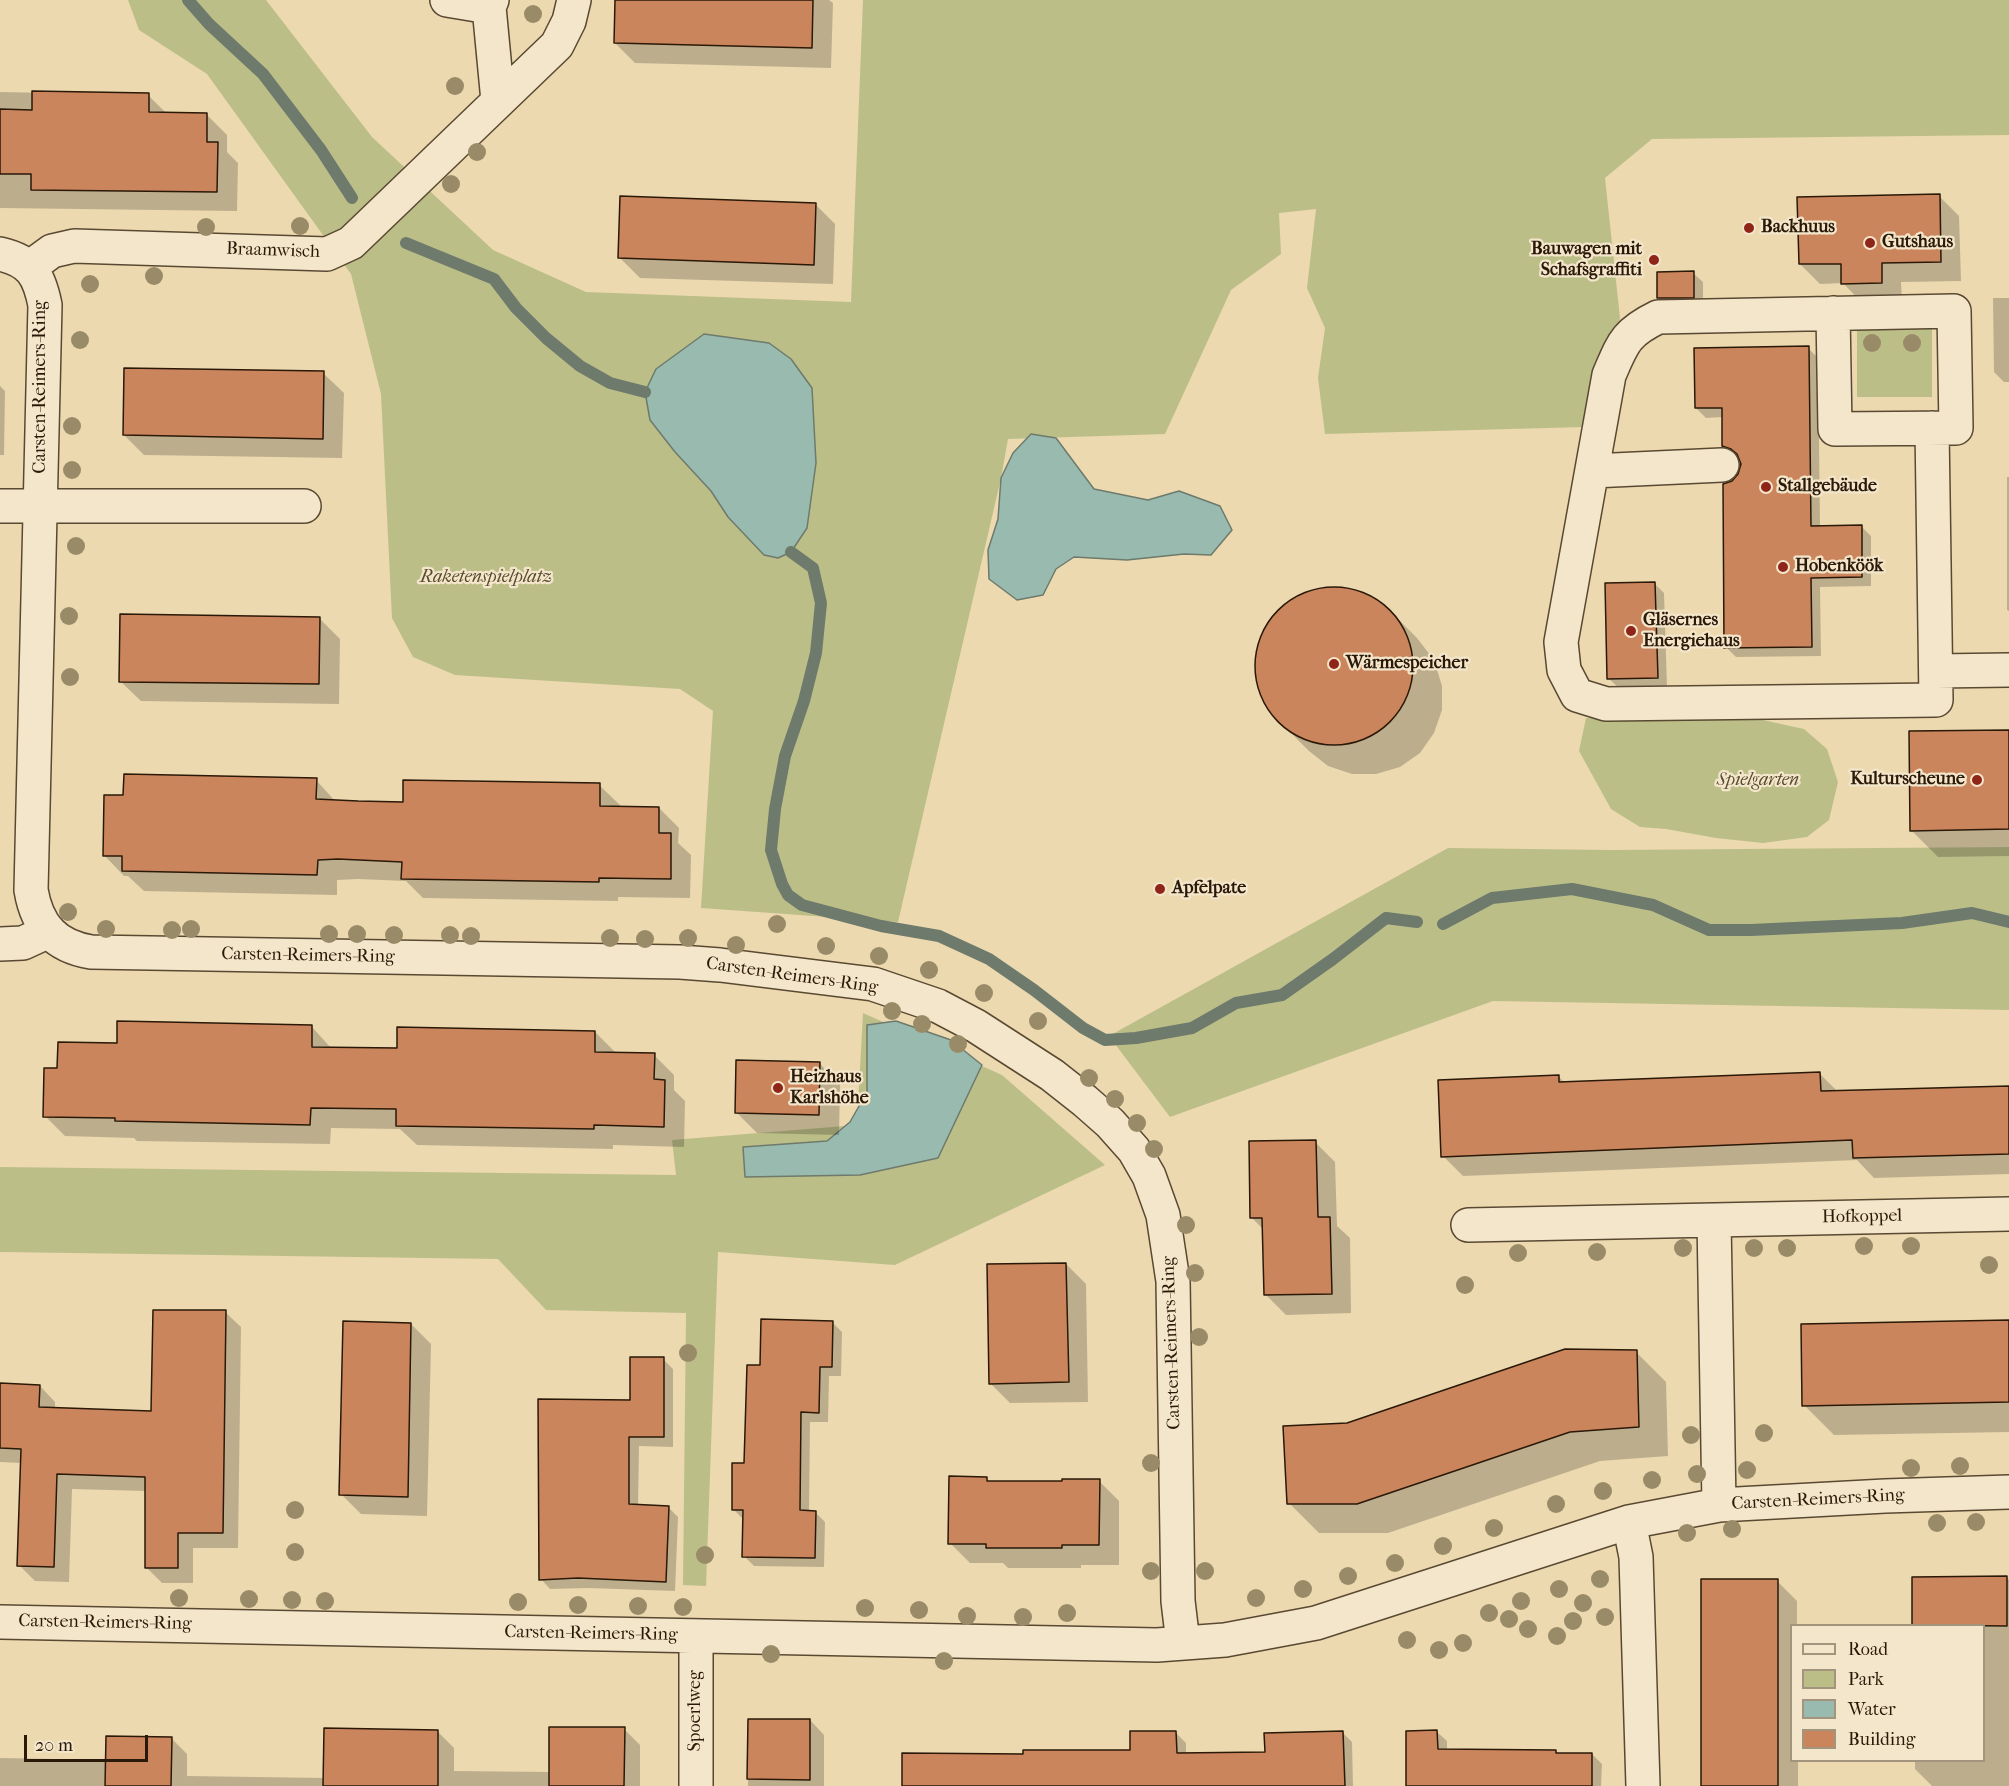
<!DOCTYPE html>
<meta charset="utf-8">
<style>
body{margin:0}
#map{position:relative;width:2009px;height:1786px;overflow:hidden;background:#ecd9af;font-family:"IM FELL French Canon",serif}
canvas{display:block}
.legend{position:absolute;left:1790px;top:1624px;width:195px;height:138px;box-sizing:border-box;background:#f3e6cb;border:2px solid #a3947d;margin:0;padding:8px 10px;list-style:none;font-size:18px;color:#2a1908}
.legend li{display:flex;align-items:center;gap:12px;height:30px}
.legend b{width:30px;border:2px solid #a3947d}
.scale{position:absolute;left:24px;top:1735px;width:124px;height:27px;box-sizing:border-box;border:3px solid #2a1908;border-top:0;padding-left:8px;font-size:18px;line-height:21px;white-space:nowrap;color:#2a1908;-webkit-text-stroke:4px #f3e6cb;paint-order:stroke}
</style>
<div id="map">
<canvas width="2009" height="1786"></canvas>
<ul class="legend">
<li><b style="height:8px;background:#f3e6cb"></b>Road</li>
<li><b style="height:16px;background:#bcbe88"></b>Park</li>
<li><b style="height:16px;background:#99baae"></b>Water</li>
<li><b style="height:16px;background:#cb855c"></b>Building</li>
</ul>
<div class="scale">20 m</div>
</div>
<script>
const g = document.querySelector('canvas').getContext('2d');
g.lineJoin = 'round';
function fillPath(path, color) { g.fillStyle = color; g.fill(path, 'evenodd'); }
function stroke(path, color, width, dash) { g.strokeStyle = color; g.lineWidth = width; g.lineCap = dash ? 'butt' : 'round'; g.setLineDash(dash || []); g.stroke(path); }
function drawText(font, color, halo, rows, align = 'center') {
  g.font = font + ' "IM FELL French Canon",serif'; g.lineWidth = 4.5; g.setLineDash([]); g.textBaseline = 'middle'; g.strokeStyle = halo; g.fillStyle = color; for (const [text, x, y, turn = 0] of rows) {
    g.save(); g.translate(x, y); g.rotate((+turn || 0) * Math.PI / 180); g.textAlign = isNaN(turn) ? turn : align; if (halo) g.strokeText(text, 0, 0); g.fillText(text, 0, 0); g.restore();
  }
}
fillPath(new Path2D(`
 M128 0H266L372 137 493 250 586 292 851 302 863 0H2009V135L1652 139 1605 178 1620 318 1584 427 1325 434 1318 378 1325 328 1307 288 1316 209 1279 213 1281 254 1231 290 1165 434 1008 439 1001 478 898 922 701 908 713 711 680 689 455 675 413 657 392 618 381 394 351 274 207 74 139 30ZM704 334 769 343 812 388 816 463 764 555 728 517 711 491 675 452 650 420 656 369Z
 M1857 327H1932V397H1857Z
 M1648 717 1758 719 1804 729 1827 749 1838 782 1829 820 1807 837 1763 843 1716 838 1666 829 1640 827 1611 809 1579 751 1586 718Z
 M2009 847V1010L1493 1001 1170 1117 1109 1036 1448 848 1611 850Z
 M863 1013 1002 1075 1105 1165 895 1265 718 1252 706 1586 683 1585 686 1313 546 1310 498 1259 0 1252V1167L676 1175 672 1140 857 1125Z`), '#bcbe88');
const water = new Path2D(`
 M704 334 769 343 791 359 812 388 816 463 807 528 791 552 778 558 764 555 728 517 711 491 675 452 650 420 645 392 656 369Z
 M1031 434 1056 438 1094 489 1148 500 1179 491 1220 506 1232 530 1211 555 1184 554 1127 560 1074 557 1056 569 1043 595 1017 600 989 579 988 550 998 519 1001 478 1013 453Z
 M896 1021 951 1040 982 1065 938 1158 860 1175 745 1177 743 1147 827 1141 850 1122 867 1092V1025Z`);
fillPath(water, '#99baae');
stroke(water, '#6d7a6c', 1.5);
fillPath(new Path2D(`
 M616 0H829L833 3 831 68 635 63 615 43Z
 M0 92 148 95 167 114 207 115 227 135V152L238 163 237 211 0 208Z
 M1939 196 1959 216 1961 281 1901 282 1902 302 1863 304 1843 283 1820 284 1800 264Z
 M815 204 835 224 833 284 640 278 620 258Z
 M1693 273 1703 282V307H1668L1659 298Z
 M1993 298H2009V382H2004L1994 372Z
 M1808 348 1818 358 1820 527 1861 526 1871 536V586L1820 587 1821 656 1736 657 1726 647 1732 482 1740 475 1742 463 1740 457 1733 456 1724 446 1723 417 1706 418 1696 408Z
 M323 373 344 393 342 458 144 455 124 435Z
 M0 386 5 391 4 455H0Z
 M2007 477H2009V611L2007 610Z
 M1655 584 1664 593 1667 687 1619 688 1609 679Z
 M1338 588 1364 593 1387 608 1417 638 1434 660 1442 686V710L1434 733 1420 753 1400 767 1376 774H1352L1328 766 1309 751 1278 720 1264 700 1256 674 1258 648 1269 623 1287 603 1311 591Z
 M320 619 340 639 339 704 141 701 120 681Z
 M2009 732V856L1938 857 1911 830Z
 M316 780 336 802 404 804 599 785 620 805 619 808H659L679 828 678 843 691 855 690 898 618 897V901L423 898 406 881 358 879 337 880V895L144 891 128 876H124L104 855Z
 M312 1027 332 1049H398L595 1032 615 1052 654 1055 674 1075V1090L685 1101 684 1147 613 1145V1149L417 1145 400 1129 331 1128 330 1144 137 1141 134 1138 65 1136 45 1116 59 1069 118 1045Z
 M820 1064 840 1084 839 1135 757 1133 737 1113Z
 M1820 1074 1838 1092 2009 1086V1174L1874 1178 1857 1160 1463 1176 1443 1156 1558 1076 1565 1083Z
 M1315 1142 1335 1162 1337 1226 1350 1238 1351 1313 1286 1315 1266 1295 1264 1230 1252 1218Z
 M1066 1264 1086 1284 1088 1402 1010 1403 990 1383Z
 M225 1312 241 1327 238 1548H193V1583H162L146 1567V1491L72 1489 69 1582 35 1581 19 1565 22 1463 0 1462V1385L40 1386 55 1402V1409L153 1412Z
 M832 1322 842 1332 841 1376H829L828 1422H810L809 1512H815L825 1522 824 1567 754 1566 744 1556 743 1519 733 1509 746 1464 761 1366Z
 M2009 1322V1432L1834 1435 1804 1405Z
 M411 1324 431 1344 427 1516 361 1514 341 1494Z
 M1636 1352 1666 1382 1668 1456 1600 1461 1388 1533H1319L1289 1503 1347 1424Z
 M663 1359 673 1369V1447L639 1446 638 1506 668 1507 678 1517 675 1591 588 1588 550 1589 541 1579 631 1401Z
 M986 1478 990 1483 1099 1481 1119 1501V1565H1081V1568H1008L1003 1563H970L950 1543Z
 M2006 1577 2009 1580V1786H1932L1915 1769V1760H1984V1626H1914L1913 1578Z
 M1777 1581 1797 1601V1626H1792V1760H1798V1786H1702Z
 M749 1720H810L824 1735V1786H748Z
 M624 1729 640 1745V1786H0V1758L107 1760 171 1738 187 1754V1776L325 1778 438 1732 454 1748V1771L550 1772Z
 M1437 1732 1447 1741V1751H1556L1559 1754H1592L1602 1764 1601 1786H1407Z
 M1176 1733 1186 1743V1754H1266L1343 1733 1352 1742 1353 1786H903L1024 1756 1131 1752Z`), '#0003');
stroke(new Path2D(`
 M188 0 209 24 263 74 321 150 352 198
 M406 243 494 279 516 308 546 338 580 366 610 383 645 392
 M791 552 813 568 821 603 816 653 804 701 785 756 775 809 771 850 782 884 788 895 802 905 881 926 939 936 989 959 1034 990 1083 1028 1105 1040 1136 1038 1192 1028 1236 1003 1282 995 1333 959 1386 918 1417 922
 M1443 924 1492 898 1572 889 1653 905 1709 930H1751L1902 923 1972 913 2009 922`), '#6d7a6c', 12);
const building = new Path2D(`
 M615 0H813L812 48 614 43Z
 M32 91 149 93V112L207 113V142H218L217 192 31 190V174H0V109L32 110Z
 M1940 194 1941 262 1882 263V283L1841 284V264H1799L1797 197Z
 M620 196 816 203 814 265 618 258Z
 M1694 271V298H1657V272Z
 M1809 346 1811 526 1862 525V577L1811 578 1812 647 1724 648 1723 484 1732 481 1738 474 1741 464 1737 454 1731 449 1722 446V408H1695L1694 348Z
 M124 368 324 371 323 439 123 435Z
 M1655 582 1658 678 1607 679 1605 583Z
 M1255 666a79 79 0 1 1 158 0a79 79 0 1 1-158 0Z
 M120 614 320 617 319 684 119 682Z
 M2009 730V829L1910 831 1909 731Z
 M124 774 317 778 316 799 358 801 403 802V780L600 783V806L659 807V833H671V879L599 878V882L401 879 402 862 338 859 318 860 317 875 122 871V856H103L104 795H123Z
 M117 1021 312 1025V1047L397 1048V1027L595 1031V1052L655 1053 654 1079 665 1080 664 1127 594 1125V1129L396 1126V1109L311 1108 310 1125 115 1121V1118L43 1117 44 1068H57L58 1042 117 1043Z
 M736 1060 820 1062 819 1115 735 1113Z
 M1820 1072 1821 1091 2009 1086V1154L1853 1158 1852 1140 1441 1157 1438 1080 1559 1075V1082Z
 M1316 1140 1318 1217H1330L1332 1294 1264 1295 1262 1218H1250L1249 1141Z
 M1066 1263 1069 1382 989 1384 987 1264Z
 M153 1310H226L223 1533H178V1568H145V1477L57 1474 54 1567 17 1566 21 1449 0 1448V1383L40 1385 39 1407 151 1411Z
 M761 1319 833 1321 832 1367H820L819 1413 801 1412 800 1510 816 1511 815 1558 742 1557 743 1510H732V1463H744L747 1365H760Z
 M2009 1320V1402L1802 1406 1801 1324Z
 M343 1321 411 1323 408 1497 339 1495Z
 M1565 1349 1637 1350 1639 1427 1570 1432 1357 1504H1287L1283 1426 1347 1423Z
 M630 1357H664V1437H629V1504L669 1506 666 1582 578 1578 539 1580 538 1399 630 1400Z
 M949 1476 987 1477V1481H1062V1479H1100L1099 1545H1062V1548H986V1544H948Z
 M2007 1576V1626L1912 1625V1577Z
 M1701 1579H1778V1786H1701Z
 M748 1719H810V1780L747 1779Z
 M549 1727H625L624 1786H549Z
 M324 1728 438 1730V1786H323Z
 M1437 1730 1438 1749 1556 1750V1753H1592V1786H1406V1731Z
 M1130 1731H1176L1177 1753 1265 1752 1264 1733 1343 1731 1345 1786H902V1753L1023 1754V1750H1130Z
 M106 1736 172 1737 171 1786H105Z`);
fillPath(building, '#cb855c');
stroke(building, '#2a1908', 1.5);
const minor = new Path2D(`
 M447 0 489 7
 M492 0 489 7 498 101
 M0 254C31 261 39 275 45 305L31 890C37 926 55 946 91 952L680 962 720 965 873 984 938 1006 976 1026 1052 1075 1085 1101 1110 1123 1134 1150 1149 1176 1163 1215 1173 1281 1178 1601 1183 1643
 M30 267 52 251 74 246 327 254 351 243 557 45 569 21 574 0
 M1833 313 1835 429 1956 428 1954 311 1658 317C1625 333 1623 343 1609 375L1561 642 1564 670 1577 695 1606 704 1936 700 1932 428
 M1592 471 1722 465
 M0 506H304
 M1936 671 2009 670
 M0 944 23 943 49 931
 M1714 1220 1719 1505
 M1468 1225 2009 1214
 M1629 1522 1636 1557 1643 1786
 M0 1622 1157 1645 1225 1640 1316 1623 1629 1522 1719 1505 1885 1496 2009 1492
 M696 1636V1786`);
stroke(minor, '#5a4932', 36);
stroke(minor, '#f3e6cb', 33);
g.fillStyle = '#9a8b68';
for (const [x, y] of [
 [533,14],
 [455,86],
 [477,152],
 [451,184],
 [300,226],
 [206,227],
 [154,276],
 [90,284],
 [80,340],
 [1872,343],
 [1912,343],
 [72,426],
 [72,470],
 [76,546],
 [69,616],
 [70,677],
 [68,912],
 [777,924],
 [106,929],
 [191,929],
 [172,930],
 [329,934],
 [357,934],
 [394,935],
 [450,935],
 [471,936],
 [610,938],
 [688,938],
 [645,939],
 [736,945],
 [826,946],
 [879,956],
 [929,970],
 [984,993],
 [892,1011],
 [1038,1021],
 [922,1024],
 [958,1044],
 [1089,1078],
 [1115,1099],
 [1137,1123],
 [1154,1149],
 [1186,1225],
 [1864,1246],
 [1911,1246],
 [1683,1248],
 [1754,1248],
 [1787,1248],
 [1597,1252],
 [1518,1253],
 [1989,1265],
 [1195,1273],
 [1465,1285],
 [1199,1337],
 [688,1353],
 [1764,1433],
 [1691,1435],
 [1151,1463],
 [1960,1466],
 [1911,1468],
 [1747,1470],
 [1697,1474],
 [1652,1480],
 [1603,1491],
 [1556,1504],
 [295,1510],
 [1976,1522],
 [1937,1523],
 [1494,1528],
 [1732,1529],
 [1687,1533],
 [1443,1546],
 [295,1552],
 [705,1555],
 [1395,1563],
 [1151,1571],
 [1205,1571],
 [1348,1576],
 [1600,1579],
 [1303,1589],
 [1559,1589],
 [179,1598],
 [1256,1598],
 [249,1599],
 [292,1600],
 [325,1601],
 [1521,1601],
 [518,1602],
 [1583,1603],
 [578,1605],
 [638,1606],
 [683,1607],
 [865,1608],
 [919,1610],
 [1067,1613],
 [1489,1613],
 [967,1616],
 [1023,1617],
 [1605,1617],
 [1509,1619],
 [1573,1621],
 [1528,1629],
 [1557,1636],
 [1407,1640],
 [1463,1643],
 [1439,1650],
 [771,1654],
 [944,1661]
]) { g.beginPath(); g.arc(x, y, 9, 0, 2 * Math.PI); g.fill(); }
for (const [x, y, r, color] of [
 [1749,228,6,"#8f2418"],
 [1870,243,6,"#8f2418"],
 [1654,260,6,"#8f2418"],
 [1766,487,6,"#8f2418"],
 [1783,567,6,"#8f2418"],
 [1631,631,6,"#8f2418"],
 [1334,664,6,"#8f2418"],
 [1977,780,6,"#8f2418"],
 [1160,889,6,"#8f2418"],
 [778,1088,6,"#8f2418"]
]) { const dot = new Path2D(); dot.arc(x, y, r, 0, 2 * Math.PI); g.fillStyle = color; g.fill(dot); stroke(dot, '#f3e6cb', 2); }
drawText('bold 18px', '#2a1908', '#f3e6cb', [
 ["Backhuus",1761,228],
 ["Gutshaus",1882,243],
 ["Bauwagen mit",1642,250,"right"],
 ["Schafsgraffiti",1642,271,"right"],
 ["Stallgebäude",1778,487],
 ["Hobenköök",1795,567],
 ["Gläsernes",1643,621],
 ["Energiehaus",1643,642],
 ["Wärmespeicher",1346,664],
 ["Kulturscheune",1965,780,"right"],
 ["Apfelpate",1172,889],
 ["Heizhaus",790,1078],
 ["Karlshöhe",790,1099]
], 'left');
drawText('18px', '#2a1908', '#f3e6cb', [
 ["Braamwisch",273,251,2],
 ["Carsten-Reimers-Ring",41,387,-90],
 ["Carsten-Reimers-Ring",308,956,1],
 ["Carsten-Reimers-Ring",792,976,8],
 ["Hofkoppel",1862,1217,-1],
 ["Carsten-Reimers-Ring",1172,1343,-92],
 ["Carsten-Reimers-Ring",1818,1500,-3],
 ["Carsten-Reimers-Ring",105,1623,1],
 ["Carsten-Reimers-Ring",591,1634,1],
 ["Spoerlweg",696,1711,-90]
]);
drawText('italic 18px', '#564b2e', '#f3e6cb', [
 ["Raketenspielplatz",486,578],
 ["Spielgarten",1758,781]
]);
</script>
